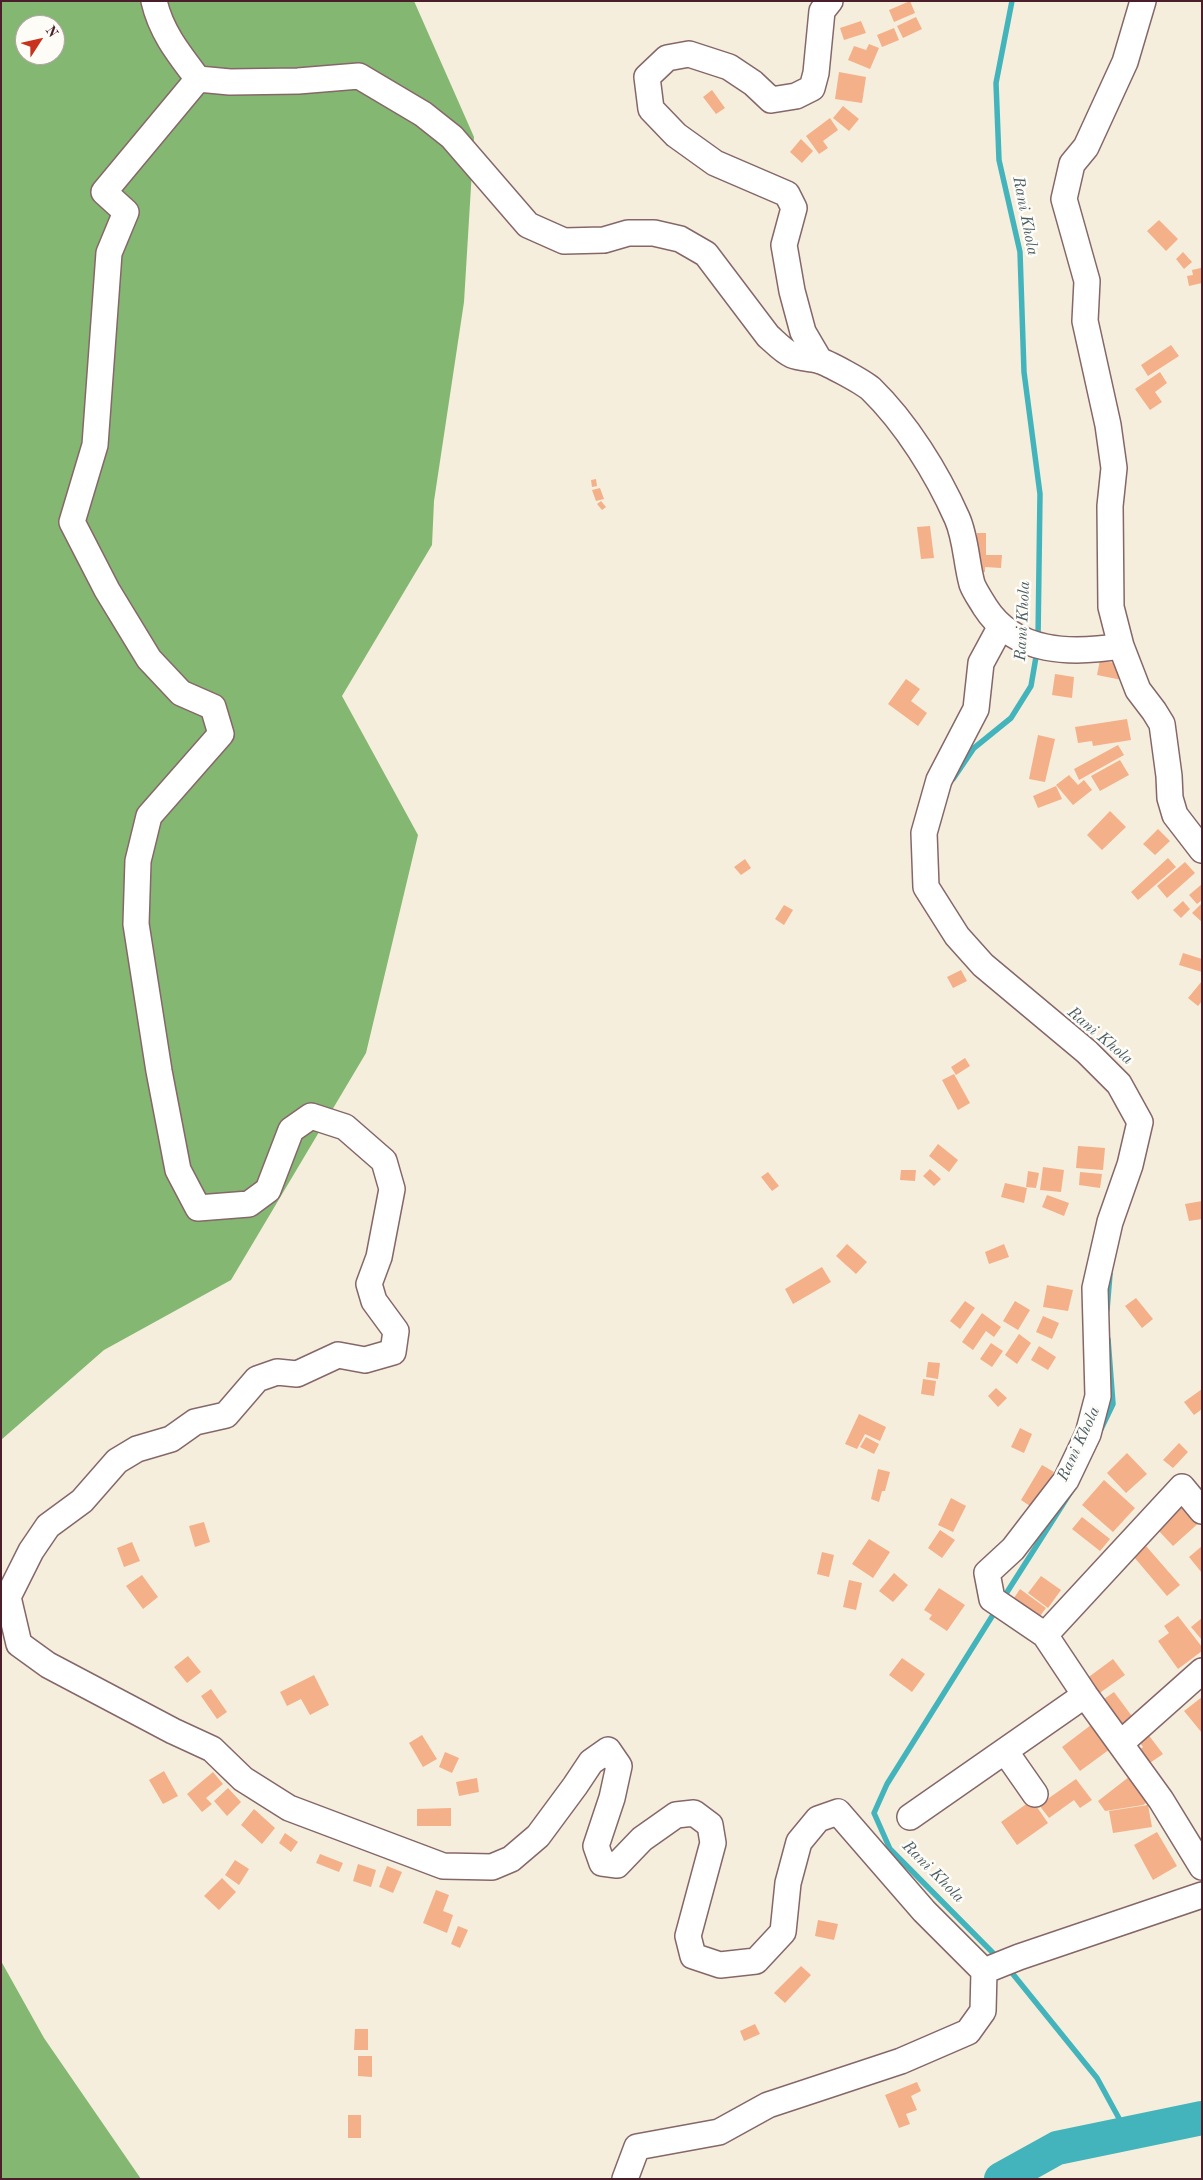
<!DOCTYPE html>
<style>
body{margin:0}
#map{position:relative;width:1203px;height:2180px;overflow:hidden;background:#f5eedc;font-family:"Old Standard TT",serif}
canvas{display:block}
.frame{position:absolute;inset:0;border:2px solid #4a1f2b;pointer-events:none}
.north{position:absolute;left:15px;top:15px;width:50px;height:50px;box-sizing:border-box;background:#fdfcf7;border:1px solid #b5a4a5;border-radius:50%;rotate:55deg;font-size:14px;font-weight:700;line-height:20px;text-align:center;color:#4a1f2b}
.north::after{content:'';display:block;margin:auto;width:18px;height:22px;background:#c8321e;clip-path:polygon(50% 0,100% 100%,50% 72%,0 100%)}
</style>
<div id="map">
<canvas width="1203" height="2180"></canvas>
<div class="frame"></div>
<div class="north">N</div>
</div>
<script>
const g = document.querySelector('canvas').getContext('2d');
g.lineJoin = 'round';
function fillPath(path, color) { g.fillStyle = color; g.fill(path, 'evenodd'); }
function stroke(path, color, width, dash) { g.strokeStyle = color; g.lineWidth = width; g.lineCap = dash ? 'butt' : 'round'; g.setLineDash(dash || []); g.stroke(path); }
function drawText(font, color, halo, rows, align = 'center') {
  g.font = font + ' "Old Standard TT",serif'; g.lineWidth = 5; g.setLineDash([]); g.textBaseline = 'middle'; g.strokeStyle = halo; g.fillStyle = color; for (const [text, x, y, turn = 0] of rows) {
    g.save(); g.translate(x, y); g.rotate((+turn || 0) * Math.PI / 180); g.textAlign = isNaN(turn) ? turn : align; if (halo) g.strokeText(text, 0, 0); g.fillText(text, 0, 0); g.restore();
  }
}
fillPath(new Path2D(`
 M1 1H414L474 137 464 302 434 501 432 545 342 696 418 835 366 1053 231 1280 104 1350 1 1440ZM25 25H55V55H25Z
 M1 1961 44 2038 141 2179H1Z`), '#84b772');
stroke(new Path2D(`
 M1012 1 996 83 999 160 1020 252 1024 372 1040 494 1038 639
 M953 779 974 748 1011 718 1031 686 1037 651
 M1107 1310 1110 1274
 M1101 1429 1113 1404 1108 1339
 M1002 1600 1072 1490
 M996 1610 887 1784 874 1813 890 1849 998 1958
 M1008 1968 1097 2078 1127 2133`), '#44b4bc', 5.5);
stroke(new Path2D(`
 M1001 2179 1057 2148 1202 2118`), '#44b4bc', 34);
fillPath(new Path2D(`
 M910 1 915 13 894 22 889 10Z
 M916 17 922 29 903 38 897 26Z
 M861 21 866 33 844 40 840 28Z
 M894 28 899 40 882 47 877 35Z
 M869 44 879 48 870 69 848 60 854 46 866 50Z
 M839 72 866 77 862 103 835 99Z
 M712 90 725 108 716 114 703 97Z
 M843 106 859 119 849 131 833 118Z
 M830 118 838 130 823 141 828 148 819 154 806 136Z
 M801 139 813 151 802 163 790 152Z
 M1159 220 1178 239 1166 251 1147 231Z
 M1183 252 1192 262 1184 269 1176 259Z
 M1201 268 1202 283 1189 286 1187 276 1193 275 1192 270Z
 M1171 345 1179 356 1148 376 1141 365Z
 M1160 372 1167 383 1155 392 1162 402 1150 410 1135 389Z
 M596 479 597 486 592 487 591 480Z
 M600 488 604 499 596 501 592 490Z
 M601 501 606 507 602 510 597 504Z
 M930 526 934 558 921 559 917 527Z
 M977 533H986V555H1002L1001 568 985 567V572H975Z
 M1100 660 1124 665 1122 680 1097 675Z
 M1055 674 1074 677 1072 698 1052 695Z
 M906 679 920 689 911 701 927 713 918 726 888 704Z
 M1127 719 1131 740 1093 746 1092 741 1078 743 1075 727Z
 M1038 735 1055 739 1045 782 1029 779Z
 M1118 745 1124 755 1079 780 1074 769Z
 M1120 760 1129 775 1100 791 1091 776Z
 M1069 775 1078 785 1084 780 1092 790 1073 805 1056 785Z
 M1056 786 1062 799 1038 808 1033 796Z
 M1110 811 1126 827 1102 850 1087 835Z
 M1158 829 1170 841 1155 855 1143 844Z
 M1168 858 1176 867 1138 900 1131 892Z
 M745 859 751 868 741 875 734 867Z
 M1185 862 1195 873 1167 898 1157 886Z
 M1202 884V900L1197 904 1189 895Z
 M1183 901 1190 909 1181 918 1173 910Z
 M1202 903V922L1192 913Z
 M784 905 793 910 784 925 775 919Z
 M1183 953 1202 959V972L1179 965Z
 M961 970 967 981 953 988 947 977Z
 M1202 981V1001L1198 1006 1188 998Z
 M965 1058 970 1066 956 1075 951 1067Z
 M954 1074 970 1103 958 1110 942 1080Z
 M938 1144 958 1160 949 1172 929 1156Z
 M1078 1146 1105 1148 1103 1170 1076 1168Z
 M1043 1167 1064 1170 1061 1192 1040 1190Z
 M930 1169 941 1179 934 1186 923 1176Z
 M901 1170H916L915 1181 900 1180Z
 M1028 1171 1039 1173 1036 1188 1026 1187Z
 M768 1172 779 1186 772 1191 761 1177Z
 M1080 1172 1102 1174 1100 1188 1079 1185Z
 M1005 1183 1027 1188 1024 1203 1001 1197Z
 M1047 1195 1069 1203 1064 1216 1042 1207Z
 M1202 1201V1219L1189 1221 1185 1204Z
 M847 1244 867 1262 856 1274 836 1256Z
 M1004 1244 1009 1257 989 1264 985 1252Z
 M822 1267 831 1282 793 1304 785 1289Z
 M1047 1285 1073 1290 1068 1311 1043 1307Z
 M1136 1298 1153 1319 1142 1328 1125 1306Z
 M965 1301 975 1308 960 1329 950 1321Z
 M1015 1301 1030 1310 1018 1330 1003 1321Z
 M982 1313 1001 1327 994 1337 986 1331 973 1350 962 1342Z
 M1043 1316 1059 1323 1052 1339 1036 1332Z
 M1019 1334 1031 1343 1017 1364 1005 1355Z
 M991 1343 1003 1351 992 1367 980 1359Z
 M1039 1346 1056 1357 1048 1370 1031 1360Z
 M928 1362 940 1363 938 1379 926 1377Z
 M923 1379 936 1381 934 1396 921 1394Z
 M996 1388 1007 1398 998 1407 988 1396Z
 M1202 1389V1409L1194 1415 1184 1402Z
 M859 1414 886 1427 880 1441 865 1434 857 1449 845 1444Z
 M1020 1428 1032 1434 1024 1453 1011 1447Z
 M866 1437 879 1444 874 1454 860 1447Z
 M1179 1443 1188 1452 1173 1468 1163 1460Z
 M1127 1453 1147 1474 1126 1493 1107 1473Z
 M1042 1465 1054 1472 1033 1508 1021 1500Z
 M878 1469 890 1472 885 1491H882L879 1502 871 1499Z
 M1104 1480 1135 1508 1113 1532 1082 1505Z
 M951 1498 966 1506 953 1532 938 1525Z
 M1187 1502 1202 1520 1173 1546 1158 1530Z
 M1082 1517 1110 1539 1100 1551 1072 1529Z
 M204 1522 210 1542 195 1547 189 1526Z
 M940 1530 955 1540 942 1558 928 1548Z
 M869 1539 890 1552 873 1578 852 1564Z
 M132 1542 140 1561 124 1567 117 1548Z
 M1146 1546 1180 1585 1167 1596 1134 1557Z
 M1202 1546V1573L1189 1557Z
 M822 1552 834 1555 829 1577 817 1574Z
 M894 1573 908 1585 893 1602 879 1591Z
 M142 1575 158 1597 143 1609 126 1586Z
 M1041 1576 1061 1590 1048 1608 1028 1593Z
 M849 1580 862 1583 856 1610 843 1607Z
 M939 1588 965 1605 947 1631 929 1619 932 1615 924 1610Z
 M1020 1589 1046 1608 1035 1623 1010 1604Z
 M1178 1616 1202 1647V1651L1178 1669 1158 1641 1169 1633 1164 1626Z
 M1202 1618V1640L1191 1627Z
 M188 1656 201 1672 187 1683 174 1667Z
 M902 1658 925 1674 912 1692 889 1675Z
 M1113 1659 1125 1675 1094 1697 1082 1682Z
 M314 1675 329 1705 310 1715 301 1699 287 1706 280 1692Z
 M211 1689 227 1712 217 1719 201 1696Z
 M1114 1692 1137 1723 1120 1736 1097 1704Z
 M1202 1697V1733L1184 1711Z
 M1091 1725 1110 1749 1080 1771 1062 1747Z
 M1147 1733 1163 1754 1147 1765 1137 1752 1143 1747 1138 1740Z
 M422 1735 437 1759 423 1767 409 1743Z
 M445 1752 459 1758 452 1773 439 1767Z
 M164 1771 178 1796 163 1804 149 1780Z
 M213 1772 223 1784 206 1798 212 1804 202 1812 187 1794Z
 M1134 1773 1152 1799 1143 1805 1105 1811 1098 1801Z
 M477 1778 479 1792 459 1796 456 1782Z
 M1076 1779 1092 1800 1080 1808 1074 1800 1049 1818 1039 1805Z
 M228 1788 241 1802 227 1816 214 1801Z
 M1032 1800 1048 1823 1017 1845 1001 1822Z
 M1148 1805 1152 1827 1113 1833 1109 1811Z
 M451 1808V1826H417V1809Z
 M254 1809 275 1828 262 1844 241 1825Z
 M1157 1832 1177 1866 1153 1880 1134 1845Z
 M285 1833 298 1842 291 1852 279 1843Z
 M320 1854 343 1863 339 1872 316 1863Z
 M235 1860 249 1869 239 1885 225 1875Z
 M358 1864 376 1870 371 1887 353 1881Z
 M387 1866 402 1872 393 1893 379 1887Z
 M222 1878 236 1892 219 1910 204 1896Z
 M436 1890 449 1895 443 1911 453 1915 447 1933 423 1923Z
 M818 1920 838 1924 834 1940 815 1936Z
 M458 1926 468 1930 460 1948 451 1944Z
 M801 1966 811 1975 785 2003 774 1993Z
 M755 2024 760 2034 744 2041 740 2031Z
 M355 2029H368V2050H354Z
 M358 2056H372V2077L358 2076Z
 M917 2082 921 2091 911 2096 917 2110 906 2114 910 2124 899 2128 885 2095Z
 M348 2115H361V2138H348Z`), '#f4b089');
const minor = new Path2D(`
 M154 1C161 32 179 54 198 79L230 82 298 81 359 76 423 114 452 137 528 225 564 241 604 240 628 233H654L680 239 706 254 768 336C775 342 783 351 792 355 799 358 809 358 818 360 828 363 863 382 871 389 906 423 937 473 957 518 966 538 966 562 972 584 975 592 981 600 985 607 1015 654 1072 654 1121 646L1138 690 1154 711 1162 724 1169 776 1170 798 1175 815 1202 850
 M198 79 104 192 126 212 109 253 95 445 72 522 107 590 149 659 181 693 213 707 221 734 149 816 138 861 136 924 159 1071 178 1170 198 1208 249 1204 268 1190 291 1130 311 1116 345 1127 384 1161 392 1189 379 1257 369 1284 374 1301 396 1331 393 1352 365 1360 338 1355 297 1374 277 1372 257 1379 226 1415 195 1422 171 1439 137 1449 117 1461 82 1501 48 1526 31 1551 8 1597 19 1644 48 1665 173 1731 212 1749 243 1779 289 1808 443 1866 492 1867 511 1859 538 1836 575 1786 591 1762 608 1750 619 1766 612 1798 596 1846 602 1863 617 1865 642 1839 676 1815 694 1813 710 1825 713 1843 688 1936 693 1956 720 1965 756 1961 783 1932 788 1883 799 1842 818 1819 838 1812 924 1911 984 1971 983 2011 968 2032 901 2061 768 2105 719 2132 637 2147 625 2179
 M820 361 803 332 792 291 784 245 794 208 787 194 715 163 676 135 651 109 647 77 667 58 689 54 729 67 753 83 771 100 796 96 812 88 816 73 822 11 830 1
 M1001 626 981 663 976 709 939 780 924 833 926 887 957 936 983 965 1087 1052 1119 1084 1140 1122 1130 1165 1110 1222 1095 1288 1098 1396 1088 1434 1066 1480 1013 1549 987 1573 992 1599 1045 1635 1085 1695 1161 1800 1202 1867
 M1121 646 1111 607 1110 506 1114 468 1108 425 1085 321 1087 281 1064 199 1072 164 1086 147 1125 62 1143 1
 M1045 1635 1182 1487 1202 1511
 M1121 1743 1202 1671
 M1005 1751 1035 1794
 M910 1817 1085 1695
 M984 1971 1019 1957 1202 1895`);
stroke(minor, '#866769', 28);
stroke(minor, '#fff', 25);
drawText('italic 16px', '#485b65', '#fdfcf7', [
 ["Rani Khola",1025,216,79],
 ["Rani Khola",1023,621,-87],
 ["Rani Khola",1100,1036,40],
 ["Rani Khola",1079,1444,-65],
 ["Rani Khola",933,1872,45]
]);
</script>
